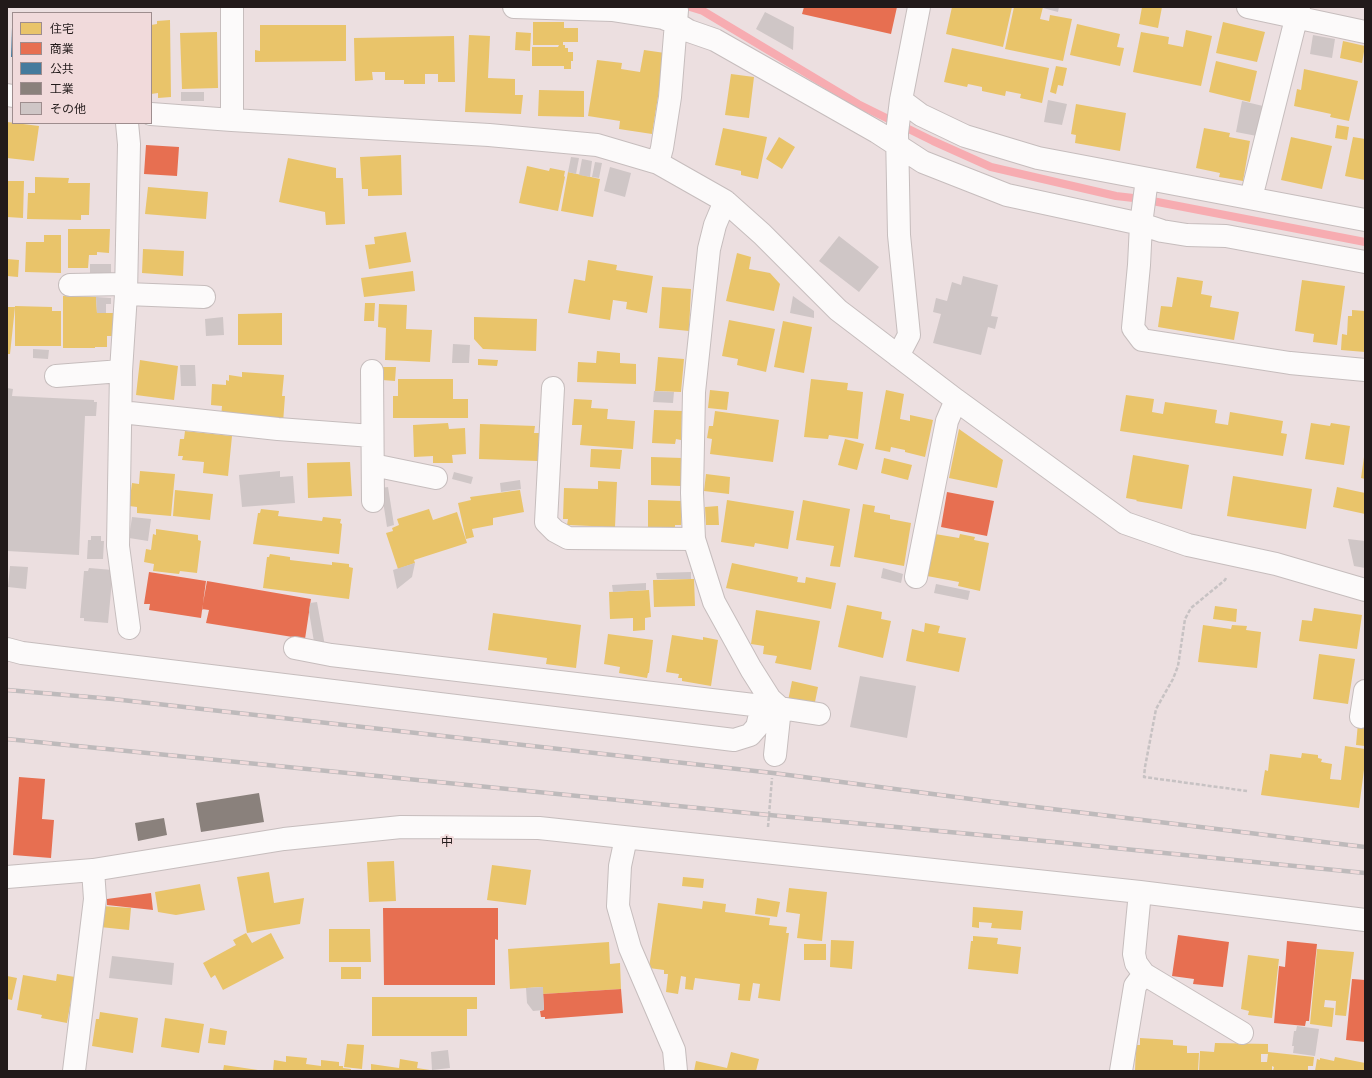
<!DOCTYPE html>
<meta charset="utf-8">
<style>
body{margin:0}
#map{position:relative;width:1372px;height:1078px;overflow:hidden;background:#ecdfe0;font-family:"Archivo Narrow","Noto Sans JP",sans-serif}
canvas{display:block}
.frame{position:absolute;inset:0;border:8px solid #221a1a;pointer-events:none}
.legend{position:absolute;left:12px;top:12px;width:140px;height:112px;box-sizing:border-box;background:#f1dadb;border:1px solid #9e8d8e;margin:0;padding:5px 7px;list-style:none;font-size:12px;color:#221a1a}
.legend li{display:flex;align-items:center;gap:8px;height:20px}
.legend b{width:20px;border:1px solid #9e8d8e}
</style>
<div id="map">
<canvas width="1372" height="1078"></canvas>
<div class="frame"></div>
<ul class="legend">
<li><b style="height:11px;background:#e9c46a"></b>住宅</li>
<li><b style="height:11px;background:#e76f51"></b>商業</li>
<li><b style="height:11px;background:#457b9d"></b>公共</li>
<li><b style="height:11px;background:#8a817c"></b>工業</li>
<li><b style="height:11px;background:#cfc6c6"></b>その他</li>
</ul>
</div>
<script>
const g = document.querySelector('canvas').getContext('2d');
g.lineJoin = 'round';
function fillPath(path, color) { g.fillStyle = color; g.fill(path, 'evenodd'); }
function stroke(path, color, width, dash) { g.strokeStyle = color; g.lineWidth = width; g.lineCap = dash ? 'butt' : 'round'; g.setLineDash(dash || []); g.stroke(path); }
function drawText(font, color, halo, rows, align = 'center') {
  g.font = font + ' "Archivo Narrow","Noto Sans JP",sans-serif'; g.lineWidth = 4; g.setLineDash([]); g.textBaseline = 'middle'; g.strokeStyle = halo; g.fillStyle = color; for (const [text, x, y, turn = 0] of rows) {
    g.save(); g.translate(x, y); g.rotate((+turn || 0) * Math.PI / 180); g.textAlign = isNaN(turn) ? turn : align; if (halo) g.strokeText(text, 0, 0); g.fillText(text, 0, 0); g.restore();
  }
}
fillPath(new Path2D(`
 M952 7H1012L1003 47 946 34Z
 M1014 7H1043L1040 19 1049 21 1050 15 1072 19 1063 61 1005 49Z
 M1142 7H1162L1158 28 1139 24Z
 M170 20 171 97 158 98V93L151 94V25L157 24V21Z
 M533 22H564V28H578V42H563V45H533Z
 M1223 22 1265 32 1257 62 1216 53Z
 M1077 24 1120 34 1117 47 1124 48 1120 66 1070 55Z
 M260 25H346V61L255 62V50L260 51Z
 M1186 30 1212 36 1201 86 1133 72 1141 32 1169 37 1168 44 1183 47Z
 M217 32 218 88 182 89 180 33Z
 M516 32 531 33 530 51 515 50Z
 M469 35 490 36 488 78 515 79V95H523L521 114 465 112Z
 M454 36 455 82H438V74H425V84H404V80H385V72H372L373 80 355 81 354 38Z
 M1343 41 1365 46 1362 63 1340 58Z
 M559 45H565V48H568V52H573V61H571V69H564V66H532V47H558Z
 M952 48 1049 68 1042 103 1020 98 1021 94 1006 91 1005 96 982 91V87L968 84 967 87 944 82Z
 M644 50 665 53 652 134 619 129 620 121 588 116 597 60 622 63 621 69 640 72Z
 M1216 61 1257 71 1250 102 1209 92Z
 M1056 66 1067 68 1063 86 1058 85 1056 94 1050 92Z
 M1304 69 1358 81 1349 121 1330 117 1331 114 1294 106 1297 89 1301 90Z
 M731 74 754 77 749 118 725 115Z
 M539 90 584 91V117L538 116Z
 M1076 104 1126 113 1120 151 1075 143 1076 135 1071 134Z
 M7 122 39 126 34 161 7 158Z
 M1337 125 1349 127 1347 140 1335 138Z
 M723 128 767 137 758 179 741 175V171L715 165Z
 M1204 128 1230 133 1229 137 1250 141 1243 181 1219 177 1220 173 1196 168Z
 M779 137 795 147 782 169 766 159Z
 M1291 137 1332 146 1322 189 1281 180Z
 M1353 137 1365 139V180L1345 176Z
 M401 155 402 195 368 196V189H362L360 157Z
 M288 158 336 168V178H343L345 224 326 225 325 212 279 202Z
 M527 166 549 171 550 168 565 171 564 176 565 177 558 211 519 203Z
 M568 172 600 179 593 217 561 211Z
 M35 177 69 178 68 183H90L89 215H81V220L27 219 28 193H35Z
 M7 181H24L23 218 7 217Z
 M148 187 208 192 206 219 145 214Z
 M68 229H110L109 253 97 252V255H89L88 268H68Z
 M406 232 411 262 369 269 365 245 375 244 374 237Z
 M44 235H61V273L25 272 26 242H44Z
 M143 249 184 251 183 276 142 273Z
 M737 253 751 257 749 269 770 273 780 284 774 311 726 301Z
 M7 259 19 260 18 277 7 276Z
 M588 260 617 265 616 270 653 276 647 313 626 309 627 302 613 300 610 320 568 313 574 279 585 281Z
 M413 271 415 291 364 297 361 278Z
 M1177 277 1203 281 1201 294 1212 296 1210 307 1239 312 1234 340 1158 327 1161 306 1172 307Z
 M1302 280 1345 286 1337 345 1313 342 1314 334 1295 331Z
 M662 287 691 289 689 331 659 328Z
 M63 296 96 297 97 313H115V336H107V347H95V348H63Z
 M365 303H375L374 321H364Z
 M379 304 407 305 406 329 432 330 430 362 385 360 386 328 378 327Z
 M15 306 52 307V311H61V346H15Z
 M7 307H15L10 354H7Z
 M1352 310 1365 311V352L1341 350 1342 334 1347 335 1348 316H1352Z
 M282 313V345H238V314Z
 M474 317 537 319 536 351 483 349 474 339Z
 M729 320 775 329 766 372 737 365 738 359 722 356Z
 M783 321 812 327 804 373 774 367Z
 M597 351 620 353V363L636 364V384L577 382 578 362 596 363Z
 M658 357 684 359 681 392 655 391Z
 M478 359 498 360 497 366 478 365Z
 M140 360 178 366 174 400 136 395Z
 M383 367H396L395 381 382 380Z
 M242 372 284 375 282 396H285L283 423 221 418 222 406 211 405 212 384 226 385V380L229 381V375L242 377Z
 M398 379H453V399H468V418H393V396H398Z
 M811 379 848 383 847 390 863 392 858 439 829 435 828 439 804 437Z
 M710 390 729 392 727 410 708 408Z
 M886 390 904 394 900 419 910 421V415L933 420 925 457 905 452V450L891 447 890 452 875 449Z
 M1126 395 1154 399 1152 412 1163 414 1165 402 1217 410 1215 423 1228 425 1230 412 1283 421 1281 433 1287 434 1283 456 1120 431Z
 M574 399 592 400 591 408 608 409 607 419 635 421 633 449 580 445 582 425H572Z
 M654 410 682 411 681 440 676 439 675 444 652 443Z
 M715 411 779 420 773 462 710 454 712 439 707 438 709 426H713Z
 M448 423 449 429 465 428 466 454 452 455 453 463H433V456L414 457 413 425Z
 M1311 423 1330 426 1331 423 1350 426 1344 465 1305 459Z
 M480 424 535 426 534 433H539L538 461 479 459Z
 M959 429 1003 460 997 488 949 478Z
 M185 431 232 436 228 476 203 473 204 462 182 460 183 456H178L180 439H184Z
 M845 439 864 444 857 470 838 465Z
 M591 449 622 450 620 469 590 467Z
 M1133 455 1189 465 1182 509 1136 501 1137 500 1126 498Z
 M651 457 682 458 681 486 651 485Z
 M1364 457H1365V479L1361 478Z
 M884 458 912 465 908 480 881 473Z
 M350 462 352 496 308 498 307 463Z
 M140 471 175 474 171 516 137 513V507L129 506 132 483 139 484Z
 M706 474 730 477 729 494 704 491Z
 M1233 476 1312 489 1306 529 1227 516Z
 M598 481 617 482 615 527 567 525 568 519H563L564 488 598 489Z
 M1337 487 1365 493V514L1333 507Z
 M175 490 213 494 210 520 173 516Z
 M520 490 524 512 493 518V525L472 529 474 537 466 539 458 503 471 500 470 497Z
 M648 500 682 501 681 525H675V529L648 528Z
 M727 500 794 511 788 549 755 543 754 547 721 542Z
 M803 500 850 509 840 567 830 566 834 546 796 540Z
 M863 504 875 506 874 512 890 515V519L911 523 904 566 854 557Z
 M718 506 719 525H706L705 507Z
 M261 509 279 511 278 516 322 521 323 517 341 519 340 523 342 524 339 554 253 544 258 513H260Z
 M429 509 433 520 457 512 467 543 414 560 415 563 398 569 386 533 393 531 392 528 399 525 397 519Z
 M156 529 198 535V540L201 541 197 573 180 571 179 574 153 571 154 564 144 562 146 549 151 550 153 534 156 535Z
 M935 534 959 538 960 534 975 537 974 540 989 543 980 591 958 586 959 582 927 576Z
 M270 554 290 557V560L332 565V562L349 564V567L353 568 349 599 263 588 267 557H269Z
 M732 563 798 577 797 582 805 583 806 577 836 583 831 609 726 588Z
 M691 579H694L695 606 654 607 653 580Z
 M649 590 651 617 645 618V630L633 631V618L610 619 609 592Z
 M847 605 882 612 881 619 891 621 883 658 838 647Z
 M1215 606 1237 609 1236 622 1213 619Z
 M1314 608 1362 615 1357 649 1299 641 1302 620 1312 621Z
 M756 610 820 621 811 670 775 663 777 656 763 654 764 646 751 644Z
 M493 613 581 625 576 668 546 664 547 658 488 650Z
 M925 623 940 626 938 633 966 638 959 672 906 661 912 629 924 632Z
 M1203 625 1231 629 1232 625 1247 626 1246 630 1261 632 1257 668 1198 662Z
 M608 634 653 640 649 673H648L647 678 619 673 620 667 604 664Z
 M672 635 703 640V637L718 640 711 686 682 681V678H678L679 674 666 672Z
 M1319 654 1355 659 1348 704 1313 699Z
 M792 681 818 687 814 707 788 701Z
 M1358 723 1365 724V746L1356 745Z
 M1345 746 1365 749V762L1359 808 1261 795 1265 770 1268 771 1270 754 1301 758 1302 753 1318 755V758L1322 759 1321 762 1332 764 1330 779 1341 780Z
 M394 861 396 901 369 902 367 862Z
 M492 865 531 870 526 905 487 900Z
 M269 872 274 903 304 898 300 924 247 933 237 877Z
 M683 877 704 879 703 888 682 886Z
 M200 884 205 910 176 915 158 912 155 892Z
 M789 888 827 892 822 941 797 938 800 914 786 912Z
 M757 898 780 902 777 917 755 914Z
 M703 901 726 904 725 912 770 918 769 925 787 927 786 933H789L780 1001 758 998 760 984 753 983 750 1001 738 1000 740 984 695 978 693 990 685 989 686 977 681 976 678 994 666 992 668 974H664V970L649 968 658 903 702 909Z
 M102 906 131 908 129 930 100 927Z
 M973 907 1023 911 1021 930 991 928 992 923 979 922V928L972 927Z
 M329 929H370L371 962H329Z
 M246 933 252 943 271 933 284 958 223 990 215 975 211 978 203 963 236 945 233 940Z
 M973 936 998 938 997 944 1021 947 1018 974 968 969 971 941H973Z
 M831 940 854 941 852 969 830 967Z
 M609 942 610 964 620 963 621 989 543 994V987L510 989 508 949Z
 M804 944H826V960H804Z
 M1317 949 1354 952 1346 1016 1335 1015 1336 1001 1325 1000 1324 1007 1334 1008 1332 1027 1310 1024Z
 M1248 955 1279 959 1272 1018 1248 1015 1249 1011 1241 1009Z
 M341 967H361V979H341Z
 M57 974 75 977 67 1023 41 1018 42 1015 17 1010 23 975 56 981Z
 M7 976 17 978 12 1000 7 999Z
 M372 997H477V1009H467V1036H372Z
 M100 1012 138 1018 133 1053 92 1046 96 1019H99Z
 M165 1018 204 1024 199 1053 161 1047Z
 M210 1028 227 1031 225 1045 208 1043Z
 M1140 1038 1173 1040V1045L1187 1046V1053H1199L1198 1071H1135L1136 1045H1140Z
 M1215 1043 1268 1044V1052L1314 1057 1313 1066H1308V1071H1273L1274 1067 1272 1066V1071H1199L1200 1051 1214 1052ZM1261 1054H1268L1267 1062H1261Z
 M347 1044 364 1045 362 1069 344 1067Z
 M731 1052 759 1059 756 1071H694L696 1061 727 1068Z
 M286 1056 307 1058 306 1064 321 1066V1060L339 1062V1066H343V1068L351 1069V1071H273L274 1060 286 1062Z
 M1335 1057 1365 1063V1071H1315L1317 1059 1320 1060V1058L1334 1061Z
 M400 1059 418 1062 417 1068 436 1071H371V1064L399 1068Z
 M224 1065 258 1070V1071H223Z`), '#e9c46a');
fillPath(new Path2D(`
 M804 7H897L891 34 802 14Z
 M146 145 179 147 177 176 144 174Z
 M947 492 994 501 987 536 941 527Z
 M149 572 206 581 201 618 149 610 150 604H144Z
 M207 581 311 599 305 639 206 623 209 610 202 609Z
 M19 777 45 779 42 819 54 820 51 858 13 855Z
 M151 893 153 910 107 905V899Z
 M383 908H498V940L495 939V985H384Z
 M1178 935 1229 942 1223 987 1193 984 1194 979 1172 976Z
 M1287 941 1317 944 1309 1021H1306L1305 1026 1274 1023 1279 966 1285 967Z
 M1352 979 1365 980V1042L1346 1040Z
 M621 989 623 1013 545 1019V1017H541L540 1011 544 1010 543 994Z`), '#e76f51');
fillPath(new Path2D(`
 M12 28H13V57H11Z`), '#457b9d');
fillPath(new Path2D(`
 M259 793 264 822 201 832 196 803Z
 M164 818 167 835 138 841 135 823Z`), '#8a817c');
stroke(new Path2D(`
 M690 7 703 11 858 104 933 141 991 167 1116 196 1142 199 1365 242`), '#f7acb1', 8);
fillPath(new Path2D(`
 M1043 7H1059L1058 12 1043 8Z
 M765 12 794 27 793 50 756 29Z
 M1313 35 1335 39 1332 58 1310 54Z
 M181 92H204V101H181Z
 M1048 100 1067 104 1062 125 1044 122Z
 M1242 101 1263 106 1257 136 1236 132Z
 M571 157 579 158 576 174 568 172Z
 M582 159 592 161 590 177 579 175Z
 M595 162 602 163 599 178 592 177Z
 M610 167 631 173 625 197 604 191Z
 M839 236 879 267 859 292 819 261Z
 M90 264H111V274H90Z
 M963 276 998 285 991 316 998 317 995 329 988 327 981 355 933 343 941 314 933 312 936 298 947 301 952 282 961 285Z
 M793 296 814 311V318L790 313Z
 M96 297 111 298V304H106V313H97Z
 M223 317 224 335 206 336 205 319Z
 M453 344 470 345 469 363H452Z
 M33 349 49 350 48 359 33 358Z
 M180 365H195L196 386H181Z
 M7 388 13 389 12 396 94 400V402H97L96 416H85L79 555 7 551Z
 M654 391 674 392 673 403 653 402Z
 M280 471V477L293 476 295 503 242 507 239 475Z
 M454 472 473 477 471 484 452 479Z
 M520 480 521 489 501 492 500 483Z
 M388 487 394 525 387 527 381 488Z
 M132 517 151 519 148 541 129 538Z
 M91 536H101V541H104L103 559H87L88 540H91Z
 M1348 539 1365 541V568L1354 566Z
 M415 563 412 577 397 589 393 570Z
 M10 566 28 567 26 589 8 587Z
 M89 568 113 570 108 623 84 621V618H80L84 571H88Z
 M883 568 903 574 901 583 881 578Z
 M691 572V579H657L656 573Z
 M646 583V590L613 592 612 585Z
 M936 584 970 591 968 600 934 593Z
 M317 602 325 646 315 648 309 612 310 603Z
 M860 676 916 686 907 738 850 727Z
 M112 956 174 963 172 985 109 978Z
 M543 987 544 1010 533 1011 527 1003 526 988Z
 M1297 1026 1319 1029 1315 1056 1293 1053 1294 1046H1292L1294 1031H1296Z
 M448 1050 450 1068 432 1070 431 1052Z`), '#cfc6c6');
const minor = new Path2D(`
 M514 7 612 10 663 18 676 23 689 31 715 40 877 132 923 162 1007 195 1141 224 1162 231 1187 235 1226 236 1365 262
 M1248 7 1365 32
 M7 95 13 96
 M901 100 921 115 965 136 1038 158 1365 220
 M151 114 232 120 489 135 597 145 658 163 725 201 762 234 838 310 956 400 1125 523 1188 545 1276 564 1365 590
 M232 120V7
 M127 123 129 144 126 294 121 371 118 546 129 628
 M658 163 662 148 670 97 677 10
 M1147 179 1141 224 1139 265 1133 328 1142 340 1290 363 1365 370
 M1251 198 1299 7
 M725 201 715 225 709 249 694 392 692 493 694 539 714 602 751 669 770 699 780 708 819 714
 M70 285 126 284
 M126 294 204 297
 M898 356 909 335 899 235 897 133 901 100 919 7
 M372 371 373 501
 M56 376 121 371
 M553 388 546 522 555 531 568 538 694 539
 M121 412 278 429 372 436
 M373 465 436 478
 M916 577 947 421 956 400
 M295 648 331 655 762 706
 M7 649 22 653 734 740 750 735 757 727 762 706 770 699
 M1361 717 1365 691
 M775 755 780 708
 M626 838 620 866 618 906 630 948 674 1050 676 1071
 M7 877 93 870 284 839 401 827 539 828 1140 892 1365 920
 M1140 892 1134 954 1136 963 1144 974 1242 1033
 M74 1071 95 899 93 870
 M1121 1071 1135 986 1144 974`);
stroke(minor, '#c6bdbd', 24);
stroke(new Path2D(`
 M1226 578 1225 580 1191 608 1185 619 1178 666 1173 679 1156 709 1145 767 1144 777 1247 791
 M768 827 772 778`), '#c7c2c3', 2.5, [4, 2]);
stroke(minor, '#fcfafa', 22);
const rail = new Path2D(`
 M7 690 113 699 773 773 986 801 1365 847
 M7 739 748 813 1034 840 1365 873`);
stroke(rail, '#bebabb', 4.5);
stroke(rail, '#f1dadb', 3, [9]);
drawText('12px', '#221a1a', '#f1dadb', [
 ["中",447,843]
]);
</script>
